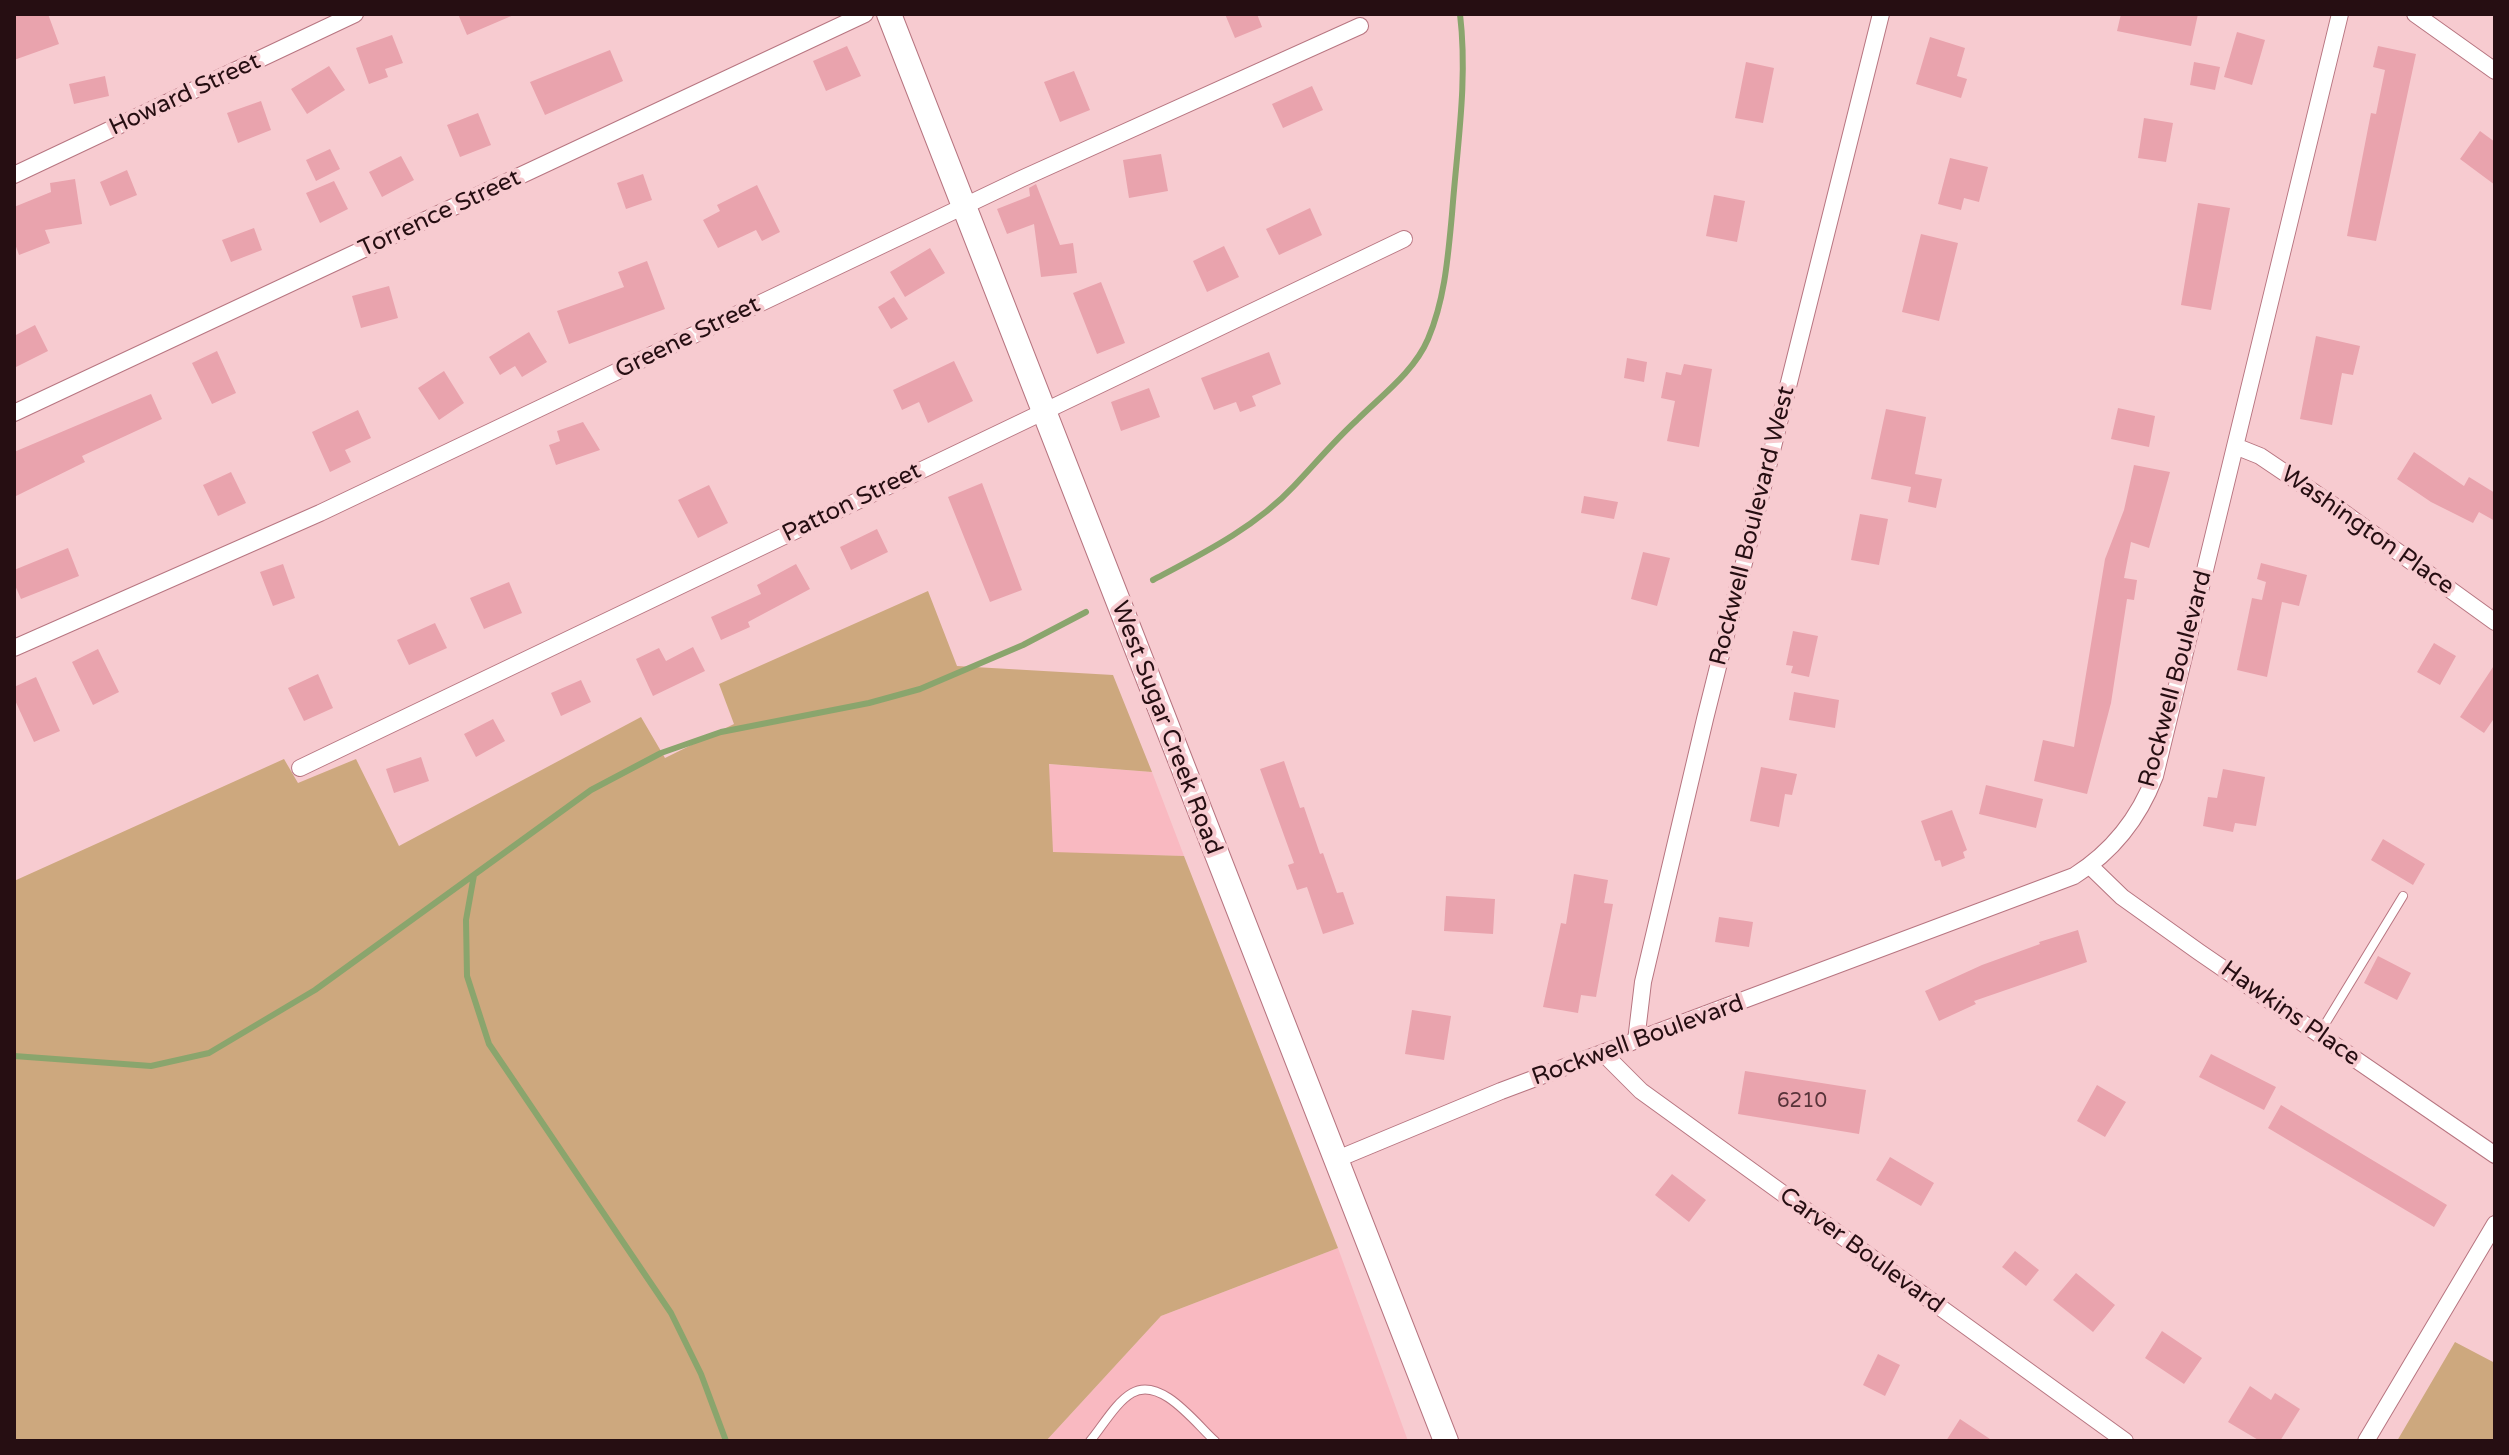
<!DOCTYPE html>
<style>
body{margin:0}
#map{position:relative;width:2509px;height:1455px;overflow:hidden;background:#f7cbd0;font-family:"Varela Round",sans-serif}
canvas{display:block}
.frame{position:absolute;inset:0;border:16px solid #260e12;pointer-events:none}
</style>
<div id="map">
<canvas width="2509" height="1455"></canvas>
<div class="frame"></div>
</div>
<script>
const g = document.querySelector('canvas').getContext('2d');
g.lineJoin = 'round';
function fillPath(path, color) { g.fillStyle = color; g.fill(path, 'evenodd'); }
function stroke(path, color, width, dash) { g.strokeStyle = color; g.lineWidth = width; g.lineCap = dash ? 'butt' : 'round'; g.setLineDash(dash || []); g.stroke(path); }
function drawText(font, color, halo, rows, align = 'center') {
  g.font = font + ' "Varela Round",sans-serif'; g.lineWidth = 8; g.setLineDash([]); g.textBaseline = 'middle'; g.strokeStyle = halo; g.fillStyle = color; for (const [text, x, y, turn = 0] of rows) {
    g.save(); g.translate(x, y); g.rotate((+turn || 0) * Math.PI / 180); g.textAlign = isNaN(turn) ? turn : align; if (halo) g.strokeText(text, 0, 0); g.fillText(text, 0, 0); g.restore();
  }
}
fillPath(new Path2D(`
 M994 760 1152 772 1184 856 1031 853Z
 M1338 1248 1408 1441H1046L1161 1316Z`), '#f9b9c1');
fillPath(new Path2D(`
 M928 591 957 666 1113 675 1152 772 1049 764 1053 852 1184 856 1338 1248 1161 1316 1046 1441H14V881L284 759 298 783 356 759 399 846 641 717 665 758 734 724 719 684Z
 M2455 1342 2495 1363V1441H2397Z`), '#cda87e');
stroke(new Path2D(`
 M1153 580C1202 554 1256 527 1294 486 1315 464 1334 441 1357 420 1381 396 1414 372 1428 339 1445 299 1448 256 1452 214 1457 147 1468 81 1460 14
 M474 875 466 920 467 976 489 1044 671 1313 701 1374 726 1441
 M14 1056 151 1066 209 1053 315 990 591 790 661 753 721 732 869 703 920 689 1023 645 1086 612`), '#8aa56d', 6);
fillPath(new Path2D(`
 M14 14H48L59 44 14 60Z
 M458 14H516L467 35Z
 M1225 14H1257L1262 27 1235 38Z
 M2121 14H2198L2191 46 2117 31Z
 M2237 32 2265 40 2252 85 2224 77Z
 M392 35 403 63 385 69 388 77 369 84 356 48Z
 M1930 37 1965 48 1957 76 1967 79 1961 98 1916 84Z
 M847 46 861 76 826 91 813 61Z
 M2378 46 2416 54 2376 241 2347 236 2371 113 2376 114 2385 70 2373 67Z
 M610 50 623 81 545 115 530 82Z
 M1746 62 1774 68 1763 123 1735 118Z
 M2194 62 2220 67 2215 90 2190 85Z
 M329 66 345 90 307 114 291 89Z
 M1074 71 1090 110 1060 122 1044 82Z
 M105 76 109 96 74 104 69 84Z
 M1312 86 1323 110 1283 128 1272 104Z
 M261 101 271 130 238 143 227 113Z
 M478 113 491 145 460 157 447 125Z
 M2144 118 2173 123 2166 162 2138 158Z
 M2480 131 2495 142V185L2460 159Z
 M330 149 340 169 316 181 306 160Z
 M1161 154 1168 191 1129 198 1123 160Z
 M401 156 414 180 382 197 369 172Z
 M1950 158 1988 167 1979 202 1964 198 1961 210 1938 204Z
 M127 170 137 195 110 206 100 182Z
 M643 174 652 200 626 209 617 183Z
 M75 179 82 224 45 230 50 243 19 255 14 241V207L51 192 50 183Z
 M334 181 348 209 320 223 306 193Z
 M1036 184 1060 245 1073 243 1077 273 1041 277 1034 224 1007 234 997 209 1030 196 1029 188Z
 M757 185 780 232 762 241 756 230 718 248 703 220 720 211 717 205Z
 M1714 195 1745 201 1737 242 1706 236Z
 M2198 203 2230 208 2211 310 2181 305Z
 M1310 208 1322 235 1279 255 1266 229Z
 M254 228 262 250 231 262 222 240Z
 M1921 234 1958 243 1939 321 1902 312Z
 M1224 246 1239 277 1207 292 1193 261Z
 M930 248 945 273 905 297 890 272Z
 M647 261 665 309 569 344 557 311 624 287 618 272Z
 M1101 282 1125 343 1097 354 1073 293Z
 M389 286 398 318 361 328 352 296Z
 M894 297 908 319 891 329 878 307Z
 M35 325 48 351 14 368V336Z
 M529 332 547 362 522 377 515 366 500 375 489 357Z
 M2316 336 2360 346 2353 375 2342 373 2332 425 2300 419Z
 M217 351 236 393 212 404 192 363Z
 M1269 352 1281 384 1252 396 1256 406 1240 412 1236 402 1214 410 1201 378Z
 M1627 358 1647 362 1644 382 1624 378Z
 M954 361 973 401 928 423 919 402 902 410 893 390Z
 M1684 364 1712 369 1699 447 1667 441 1675 401 1661 398 1666 372 1681 375Z
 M444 371 464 403 439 420 418 388Z
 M1149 388 1160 417 1121 431 1111 402Z
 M151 394 162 419 82 456 85 462 14 497V452Z
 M2118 408 2155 416 2149 447 2111 439Z
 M1886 409 1926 417 1915 474 1942 479 1936 508 1908 502 1911 487 1871 479Z
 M358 410 371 438 345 450 351 462 330 472 312 432Z
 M583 422 600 450 556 465 549 445 560 441 557 431Z
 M2414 452 2464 486 2469 477 2495 493V521L2479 512 2473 523 2431 502 2397 479Z
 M2134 465 2170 472 2149 548 2131 542 2124 578 2137 580 2134 600 2127 599 2111 703 2087 794 2034 781 2043 740 2074 747 2105 559 2124 510Z
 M231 472 246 503 218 516 203 485Z
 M982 483 1022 590 990 602 948 497Z
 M709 485 728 523 698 538 678 500Z
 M1584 496 1618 502 1614 519 1581 513Z
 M1860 514 1888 519 1879 565 1851 560Z
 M877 529 888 552 851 570 840 547Z
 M68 548 79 576 21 599 14 583V570Z
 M1643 552 1670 558 1657 606 1631 599Z
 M2261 563 2307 575 2299 606 2282 602 2267 677 2237 670 2252 598 2262 600 2266 582 2257 579Z
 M283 564 295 598 273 606 260 572Z
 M796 564 810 589 748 622 750 627 721 640 711 617 761 594 757 585Z
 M509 582 522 613 484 629 470 598Z
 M435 623 447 648 409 665 397 640Z
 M1793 631 1818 636 1809 677 1791 673 1793 666 1786 665Z
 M2434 643 2456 656 2440 685 2417 672Z
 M693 647 705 671 653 696 636 659 659 648 666 661Z
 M98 649 119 692 93 705 72 662Z
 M2495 664V717L2484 733 2460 717Z
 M318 674 333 708 304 721 288 688Z
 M36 677 60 731 34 742 14 698V687Z
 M581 680 591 702 561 716 551 693Z
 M1794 692 1839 700 1835 728 1789 720Z
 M493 719 505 741 476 757 464 734Z
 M421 757 429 781 394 793 386 769Z
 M1284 761 1300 808 1304 807 1320 854 1323 853 1337 893 1343 892 1354 924 1323 934 1307 887 1297 890 1288 865 1294 863 1260 769Z
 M1761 767 1797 774 1792 795 1785 794 1779 827 1750 821Z
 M2223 769 2265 777 2256 826 2235 823 2233 832 2203 826 2208 797 2217 798Z
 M1986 785 2043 799 2036 828 1979 814Z
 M1952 810 1967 850 1963 852 1965 858 1942 867 1940 860 1935 861 1921 821Z
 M2383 839 2425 864 2413 885 2371 860Z
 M1574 874 1608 880 1604 903 1613 904 1596 997 1581 995 1578 1013 1543 1007 1561 923 1566 924Z
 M1446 896 1495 899 1493 934 1444 931Z
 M1719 917 1753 922 1749 947 1715 942Z
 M2078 930 2087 962 1974 1001 1976 1004 1939 1021 1925 991 1982 965 2040 944 2039 942Z
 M2378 956 2411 973 2397 1000 2364 983Z
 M1412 1010 1451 1016 1444 1060 1405 1054Z
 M2211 1054 2276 1087 2264 1110 2199 1077Z
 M1745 1071 1866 1090 1859 1134 1738 1114Z
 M2097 1085 2126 1102 2105 1137 2077 1121Z
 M2281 1105 2447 1205 2434 1227 2268 1128Z
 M1890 1157 1934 1183 1921 1206 1876 1180Z
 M1672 1174 1706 1200 1689 1222 1655 1195Z
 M2015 1251 2039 1270 2026 1286 2002 1267Z
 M2076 1273 2115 1305 2093 1332 2053 1300Z
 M2162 1331 2202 1358 2184 1384 2145 1358Z
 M1878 1354 1900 1365 1885 1396 1863 1385Z
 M2250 1386 2271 1400 2275 1393 2300 1409 2280 1441H2260L2228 1422Z
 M1960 1419 1993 1441H1946Z`), '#e9a3ad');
const service = new Path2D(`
 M2319 1034 2403 896
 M1090 1441C1102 1427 1116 1402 1132 1393 1161 1376 1196 1424 1215 1441`);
const minor = new Path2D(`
 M2415 14 2495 71
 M14 175 355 14
 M14 413 865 14
 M2235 446 2260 456 2340 510 2495 622
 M14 648 320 513 1021 179 1360 26
 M300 768 1404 239
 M2090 866 2122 897 2199 952 2495 1155
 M1636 1041 1643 982 1705 719 1881 14
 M1603 1053 1641 1091 2125 1441
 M1335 1160 1501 1091 2074 876C2112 852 2139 818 2155 776L2340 14
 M2366 1441 2495 1224`);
const secondary = new Path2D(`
 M889 14 1446 1441`);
stroke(service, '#b77580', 10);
stroke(minor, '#b77580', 18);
stroke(secondary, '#b77580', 26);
stroke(service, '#fff', 8);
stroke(minor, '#fff', 16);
stroke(secondary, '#fff', 24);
drawText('20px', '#573339', null, [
 ["6210",1802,1102]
]);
drawText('24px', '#260e12', '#f7cbd0', [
 ["Howard Street",185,95,-25],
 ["Torrence Street",440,214,-25],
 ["Greene Street",688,338,-26],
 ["Patton Street",852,503,-26],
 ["Rockwell Boulevard West",1753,526,-76],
 ["Washington Place",2367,531,35],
 ["Rockwell Boulevard",2176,679,-75],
 ["West Sugar Creek Road",1166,728,69],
 ["Hawkins Place",2290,1014,35],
 ["Rockwell Boulevard",1638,1041,-20],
 ["Carver Boulevard",1861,1251,36]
]);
</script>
